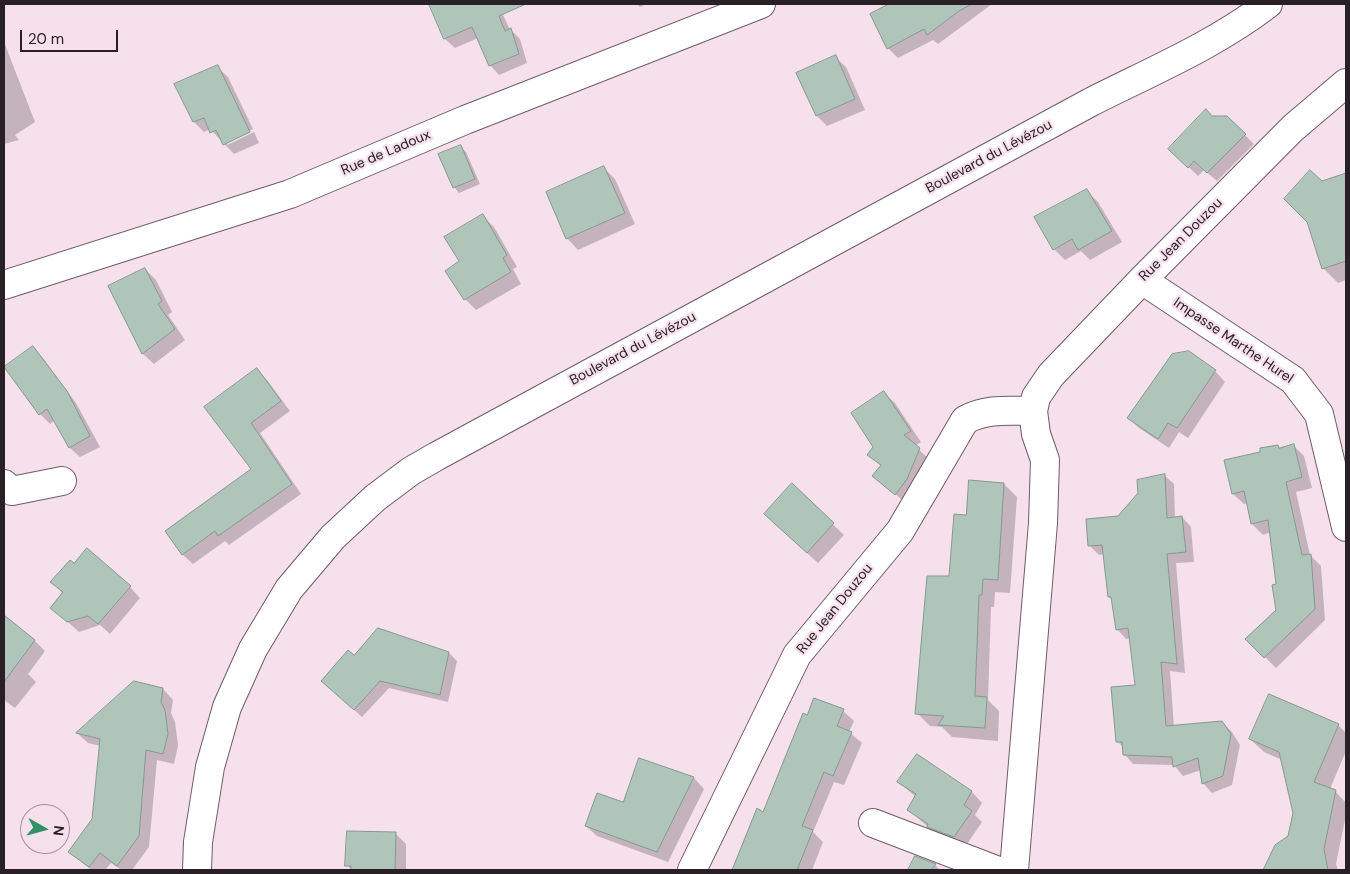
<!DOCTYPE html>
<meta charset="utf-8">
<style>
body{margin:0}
#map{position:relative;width:1350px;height:874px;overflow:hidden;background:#f5e0ec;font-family:"DM Sans",sans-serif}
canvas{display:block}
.frame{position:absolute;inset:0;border:5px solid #282025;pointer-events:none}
.north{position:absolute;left:20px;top:804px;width:50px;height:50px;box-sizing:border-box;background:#f5e0ec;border:1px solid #a3939c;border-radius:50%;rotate:97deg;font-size:14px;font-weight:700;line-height:20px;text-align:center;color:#282025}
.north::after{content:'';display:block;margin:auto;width:18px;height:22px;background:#339168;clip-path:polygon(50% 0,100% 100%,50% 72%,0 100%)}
.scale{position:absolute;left:20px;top:30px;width:98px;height:22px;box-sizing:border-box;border:2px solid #282025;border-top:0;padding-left:6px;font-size:15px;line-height:18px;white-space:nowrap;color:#282025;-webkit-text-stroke:4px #f5e0ec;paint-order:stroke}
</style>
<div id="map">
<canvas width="1350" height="874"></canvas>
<div class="frame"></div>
<div class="north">N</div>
<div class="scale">20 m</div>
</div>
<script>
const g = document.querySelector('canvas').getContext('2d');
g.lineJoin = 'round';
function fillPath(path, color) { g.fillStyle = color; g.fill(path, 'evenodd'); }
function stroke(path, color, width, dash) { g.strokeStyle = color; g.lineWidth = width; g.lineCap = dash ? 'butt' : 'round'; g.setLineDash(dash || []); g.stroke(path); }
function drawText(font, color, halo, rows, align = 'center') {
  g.font = font + ' "DM Sans",sans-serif'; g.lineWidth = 4.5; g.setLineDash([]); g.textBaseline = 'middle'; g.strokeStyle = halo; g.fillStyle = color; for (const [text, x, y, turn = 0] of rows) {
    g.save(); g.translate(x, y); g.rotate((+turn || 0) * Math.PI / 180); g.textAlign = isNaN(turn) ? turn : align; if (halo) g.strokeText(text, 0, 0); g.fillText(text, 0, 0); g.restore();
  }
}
fillPath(new Path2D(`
 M430 4H498L510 30H511L520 39 527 63 499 75 490 65 478 38 455 48 445 39Z
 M637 4H647L640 7Z
 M892 4H992L938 44 933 40 898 58 888 48 871 15Z
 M4 42 35 122 15 135 19 140 4 144Z
 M835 57 846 67 865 110 827 126 817 116Z
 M217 67 228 77 253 129 227 142V145L254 132 259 143 234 154 210 129 204 132 194 122 176 85Z
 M1213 117H1227L1254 144 1217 181 1204 170 1198 176 1170 149Z
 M461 147 466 152 480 184 459 193 454 187Z
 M604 168 615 179 635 224 578 250 567 238 547 193Z
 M1346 174V280L1338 283 1323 268 1322 183Z
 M1087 191 1098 202 1122 242 1090 260 1081 251 1065 260 1054 249Z
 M483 216 494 227 517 267 513 269 521 284 476 310 465 299 461 262Z
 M145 269 156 280 172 312 168 315 185 340 154 364 143 354 110 287Z
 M33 348 43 358 76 403 100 447 80 457 70 448 55 420 50 424 40 414Z
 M257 370 267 380 290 411 260 433 301 494 229 545 225 541 193 564 183 555 166 532 252 469 206 407Z
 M1215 371 1225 382 1188 438 1179 432 1169 448 1139 428 1128 417Z
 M884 393 895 403 921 442 915 446 930 460 907 504 874 476 881 466 869 455 874 447Z
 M1278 446 1280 449 1294 446 1304 456 1312 488 1296 492 1310 555 1321 566 1325 620 1276 668 1247 639 1277 610 1278 585 1271 532 1263 535 1252 524 1248 503 1244 504 1233 494 1261 453Z
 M1164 475 1174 484 1175 518 1182 517 1191 527 1194 562 1176 563 1185 673 1170 671 1174 727 1222 722 1232 732 1240 745 1232 785 1212 793 1203 783 1201 770 1183 776 1174 765 1133 764 1124 754 1123 747 1118 742 1136 686 1131 638 1126 639 1117 629 1113 601 1109 597 1104 554 1099 555 1089 545Z
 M1004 484 1017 497 1010 593 995 592 994 607H991L988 700 999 711 998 741 952 737 942 727 930 726 917 713 967 516Z
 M792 485 844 535 818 563 776 525Z
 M74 565 130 587 140 598 110 634 100 625 79 632 52 608 63 594 52 582Z
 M5 618 34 640 45 651 28 674 36 682 15 708 4 700V619Z
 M449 653 457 661 448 702 389 688 362 717 331 689 354 657Z
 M163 689 173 700 171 713 175 722 178 745 174 764 157 760 149 847 132 870H121L111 863 105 870H91L70 852 94 820 101 746 88 743 77 733Z
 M843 711 854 721 849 732 862 743 844 785 834 782 813 832 823 842 812 870H755L761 856 764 813 808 717Z
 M1338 725 1346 733V751L1330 789 1335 791 1346 803V815L1336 864 1338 870H1276L1269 859 1289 837 1295 813 1282 760 1264 752 1250 739Z
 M917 756 972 792 982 803 975 815 982 822 965 847 939 837 909 810 916 797 898 782Z
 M640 759 694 778 704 789 668 862 597 836 586 826 624 804Z
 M395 833 406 844V870H352L347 865Z
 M915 857 935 865 940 870H910Z`), '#0003');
const building = new Path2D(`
 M429 4H526L499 16 505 31 511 28 519 54 489 66 472 27 444 39Z
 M889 4H972L959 11 927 35 924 29 887 49 870 14Z
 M836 55 855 99 816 116 796 73Z
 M218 65 250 132 223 145 216 130 210 133 204 118 193 122 174 84Z
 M1206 109 1212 116H1227L1246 134 1207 173 1194 161 1188 168 1168 149Z
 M461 145 475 179 453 188 438 154Z
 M604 166 625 213 566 239 546 192Z
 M1310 170 1322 181 1346 173V261L1322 269 1307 222 1284 199Z
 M1087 189 1112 231 1078 250 1072 239 1053 250 1034 217Z
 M483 214 507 255 503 258 511 272 464 300 445 271 459 261 444 237Z
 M145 268 162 301 158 304 175 329 142 354 108 286Z
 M33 346 67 391 90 436 69 448 47 409 39 415 4 367Z
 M1189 351 1216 370 1177 428 1168 423 1158 439 1127 418 1172 354Z
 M257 368 281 401 251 423 292 484 218 536 215 531 182 555 165 531 251 469 204 407Z
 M884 391 911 431 904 435 920 448 907 479 895 495 872 476 881 465 867 455 873 447 851 413Z
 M1294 444 1302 477 1286 482 1302 555 1311 554 1315 609 1264 658 1245 639 1276 610 1272 585 1276 584 1268 520 1251 524 1244 491 1232 494 1224 460 1260 452V448L1278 445 1279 448Z
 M1165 474 1167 518 1182 516 1186 552 1167 554 1177 664 1161 662 1166 726 1222 721 1231 734 1223 776 1202 784 1198 758 1173 767 1172 757 1123 755 1122 742H1116L1111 687 1135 685 1128 628 1116 630 1111 597H1108L1102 545 1088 546 1086 519 1118 516 1138 493 1137 480Z
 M969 480 1004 483 998 580 983 579 982 595H979L975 696 987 697 985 728 938 725 944 716 915 714 927 576H949L954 514 966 515Z
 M792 483 834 523 807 553 764 514Z
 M87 548 131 586 98 624 88 616 67 622 50 608 63 592 50 582 70 560 74 563Z
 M4 615 35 640 4 682Z
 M378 628 449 652 440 695 380 681 354 710 321 681 348 650 354 655Z
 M134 681 163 688 161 702 165 710 168 734 163 754 146 750 139 836 117 866 100 853 89 867 68 852 92 819 100 739 76 733Z
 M1269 694 1339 724 1314 782 1336 790 1324 849 1328 870H1263L1275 845 1288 836 1293 813 1279 752 1249 739Z
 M814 698 844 709 837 726 852 732 833 776 824 772 802 826 813 830 797 870H732L757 808 763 812 803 713 807 715Z
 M917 754 972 791 964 805 972 811 954 837 927 827 928 824 907 810 916 794 897 782Z
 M639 758 694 777 657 852 585 826 597 793 623 802Z
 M347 831 396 832 395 870H351V866H345Z
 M915 856 936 864 931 870H908Z`);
fillPath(building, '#b0c5b9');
stroke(building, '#84998e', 1);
const minor = new Path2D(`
 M1142 280 1293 380 1319 414 1346 527
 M4 285 290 194 465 120 761 4
 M4 484 12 491 62 481
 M873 823 996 870
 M197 870 198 842 210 767 227 707 253 649 289 589 333 537 375 498 411 471 437 456 1091 102C1150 72 1215 45 1268 4
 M692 870 797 655 900 531 965 420C987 408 1009 411 1033 411
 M1014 870 1043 523 1045 460 1036 434 1033 411 1036 397 1051 375 1142 280 1293 128 1346 83`);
stroke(minor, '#6e5c67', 30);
stroke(minor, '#fff', 28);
drawText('14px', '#282025', '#f5e0ec', [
 ["Rue de Ladoux",386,153,-23],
 ["Boulevard du Lévézou",989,157,-28],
 ["Rue Jean Douzou",1181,240,-45],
 ["Impasse Marthe Hurel",1233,341,34],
 ["Boulevard du Lévézou",633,349,-28],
 ["Rue Jean Douzou",835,609,-51]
]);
</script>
